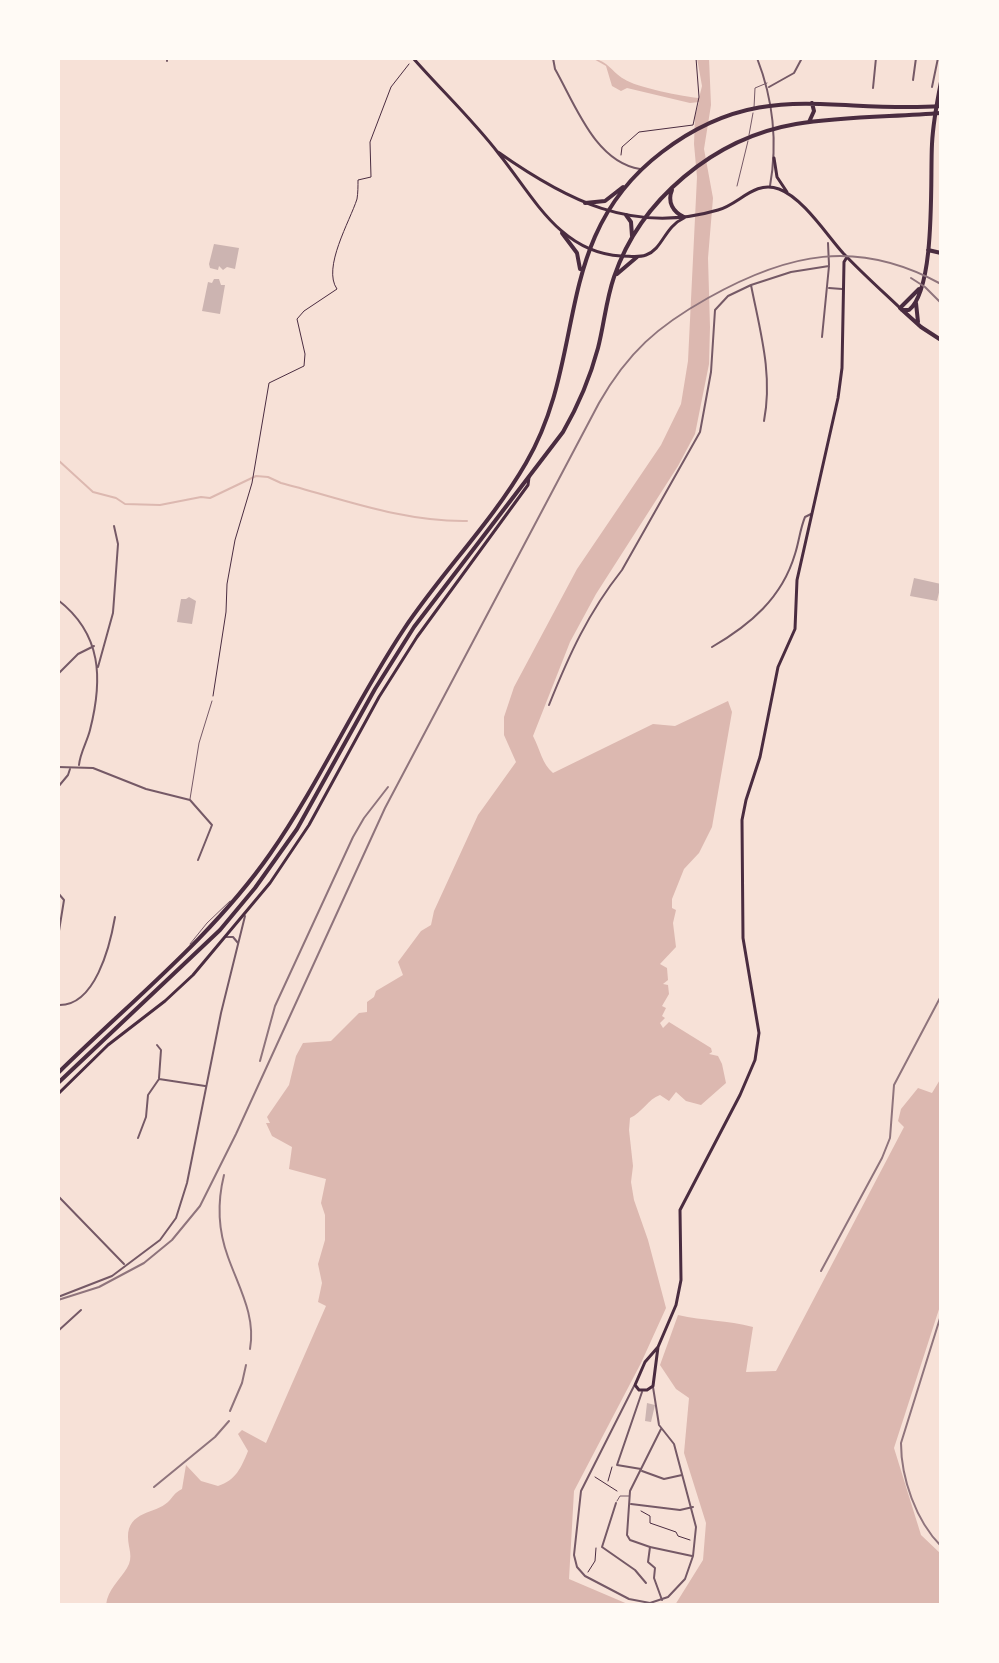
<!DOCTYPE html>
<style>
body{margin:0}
#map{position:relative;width:999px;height:1663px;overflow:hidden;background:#f7e1d7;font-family:Jost,sans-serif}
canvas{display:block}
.frame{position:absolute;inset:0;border:60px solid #fffaf5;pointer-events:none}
</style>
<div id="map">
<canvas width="999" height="1663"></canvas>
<div class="frame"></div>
</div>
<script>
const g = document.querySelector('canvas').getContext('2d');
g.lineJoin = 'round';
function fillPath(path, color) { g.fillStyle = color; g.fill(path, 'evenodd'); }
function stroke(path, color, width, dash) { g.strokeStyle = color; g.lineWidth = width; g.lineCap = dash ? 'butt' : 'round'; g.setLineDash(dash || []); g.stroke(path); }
fillPath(new Path2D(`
 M592 58C608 61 612 72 624 79 635 87 685 97 699 98L702 86 697 58H709L711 105 704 149 713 198 708 258 710 327 709 364 695 434 678 466 596 594 570 642 533 736C540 749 542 764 553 773L653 724 675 726 728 701 732 712 712 827 699 853 684 869 672 899V908L676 910 673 923 676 947 660 964 667 968 668 980 663 984 668 985 669 994 662 1006 666 1008 662 1016 665 1018 660 1023 663 1028 669 1022 711 1048 712 1052 709 1054 718 1056 722 1064 726 1083 701 1105 686 1101 676 1092 669 1101 660 1095C648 1099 642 1113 630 1118L629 1130 633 1166 631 1182 634 1200 648 1240 666 1308 641 1363 574 1491 569 1579 630 1605H106C108 1589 119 1581 127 1568 134 1557 128 1548 128 1537 128 1511 155 1514 168 1502 174 1496 174 1493 182 1489L186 1465 201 1481 218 1486C236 1480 241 1468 248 1451L238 1434 242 1430 266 1443 326 1306 318 1302 322 1283 318 1264 325 1240V1215L321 1203 326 1179 289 1169 292 1147 272 1136 266 1123H270L267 1117 289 1085 296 1056 303 1043 331 1041 359 1013 367 1012V1002L374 997 376 991 403 975 398 962 421 931 431 925 434 911 478 815 516 762 504 735V717L514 687 577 569 661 445 681 404 688 361 697 177 694 144 695 116 699 102 690 103 627 88 621 91 612 86 606 66Z
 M941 1078V1303L894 1448 921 1535 941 1554V1605H675L703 1560 706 1523 684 1453 689 1398 676 1389 660 1365 678 1315C704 1321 727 1320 753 1327L746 1372 776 1371 904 1127 898 1121 901 1109 918 1088 932 1093Z`), '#dcb8b0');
stroke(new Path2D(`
 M58 460 93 492 116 498 125 504 160 505 201 497 210 498 256 476 268 477 281 483C343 499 402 522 467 521`), '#dcb8b0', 2);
fillPath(new Path2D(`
 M214 244 239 248 235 269 227 267 223 270 219 266 218 270 210 268 209 264Z
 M214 279H219L221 285H225L220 314 202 311 208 282 212 283Z
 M914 578 941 584 937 601 910 596Z
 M189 597 196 601 192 624 177 622 181 599H186Z
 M647 1403 655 1405 651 1422 645 1421Z`), '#ccb4b1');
stroke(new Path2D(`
 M621 155 622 147 639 132 693 125 699 97 696 58
 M213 696 226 612 227 584 235 540 252 483 269 383 304 366 305 354 297 319 304 311 337 289C322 268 350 221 357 199 358 193 358 186 358 180L371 177 370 142 391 87 409 64
 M595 1477 617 1491
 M608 1481 612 1467
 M641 1511 650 1516V1523L676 1532 678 1536 690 1540
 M588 1572 595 1561 596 1548`), '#4a2c40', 1);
stroke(new Path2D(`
 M754 108 755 88 767 83
 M749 135 753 113
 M737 186 748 141
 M190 799 199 743 212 701
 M190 944 207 923 230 901
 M617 1501 620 1496H629`), '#755966', 1);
stroke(new Path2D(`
 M641 1469 617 1465 642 1392
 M642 1471 664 1479 682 1475
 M616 1503 602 1547 635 1570 646 1583
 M631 1504 680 1510 693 1507
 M650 1547 648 1562 655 1568 654 1578 662 1600`), '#755966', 2);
stroke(new Path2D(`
 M167 58V61
 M553 58 555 69C575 104 595 162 640 169
 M757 58C773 99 778 141 770 186
 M913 80 916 58
 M769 87 794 73 802 58
 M932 87 938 58
 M873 88 876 58
 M828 243 829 265
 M829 288 842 289
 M764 421C773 374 760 331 751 285L791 272 829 266 822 337
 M58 600C102 634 103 679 90 730 87 742 80 753 79 765
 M712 647C750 625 782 598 795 554 799 542 800 529 805 517L811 514
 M98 667 113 613 118 544 114 526
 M58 674 78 654 94 646
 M549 705C569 655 588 613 622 570L700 432 711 372 715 310 728 296 751 285
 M58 767 93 768 146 789 190 800 212 825 198 860
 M58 787 68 775 70 769
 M58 823V829
 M58 893 64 900 58 937
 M226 937H233L238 943
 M58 1005C95 1007 110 946 115 917
 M157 1045 161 1050 159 1078
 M138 1138 146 1117 148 1095 159 1079 205 1086
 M58 1196 124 1264
 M58 1297 112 1276 160 1240 176 1218 187 1183 221 1013 245 916
 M58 1331 81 1310
 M634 1386 581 1491 574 1555 577 1567 585 1576 629 1599 650 1603 668 1597 685 1579 693 1556 696 1527 674 1444 659 1425 653 1387
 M661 1429 630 1491 627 1535 630 1540 650 1547 692 1556`), '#755966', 2);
stroke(new Path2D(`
 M413 58C441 90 473 120 499 154 533 196 560 253 621 256 630 256 638 258 646 255 663 249 664 227 684 218
 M498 152C566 200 633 235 718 210 740 204 754 180 779 189 803 198 826 234 843 253 861 272 881 290 900 308
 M774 158 777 177 787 192
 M58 1094 108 1045 165 1001 193 975 270 883 309 825 379 697 417 637 528 485 529 477
 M658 1347 676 1305 681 1280 680 1210 740 1095 755 1060 759 1033 743 938 742 820 746 800 760 757 778 667 795 629 797 580 838 398 842 368 844 262 847 257
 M658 1347 653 1386 647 1390H639L635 1385 645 1362Z`), '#4a2c40', 3);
stroke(new Path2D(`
 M928 250 941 253
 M919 289 900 308 921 327 941 340
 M916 303 918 322
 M902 310H909C936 288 930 179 932 144 933 123 937 102 941 82`), '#4a2c40', 4);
stroke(new Path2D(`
 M809 122 814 111 812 103
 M672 190C667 202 673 212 684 217
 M585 203 605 201 623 187
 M626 215 631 222 632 236
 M562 233 577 253 580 269
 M617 274 637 257
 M58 1073C130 1002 212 937 270 854 320 782 356 701 404 629 442 572 492 522 526 463 589 355 550 237 662 152 760 77 832 114 941 106
 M58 1083 220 930 255 888 297 829 375 689 414 627 563 432C578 406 590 378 598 348 604 325 606 300 614 277 640 200 714 138 796 124 844 116 893 117 941 113`), '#4a2c40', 4);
stroke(new Path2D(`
 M911 278 925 287 941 303
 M260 1061 275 1006 353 837 364 818 388 787
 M224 1175C217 1203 218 1230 228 1257 239 1288 256 1316 250 1349
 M821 1271 882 1158 890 1138 894 1085 941 996
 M58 1300 99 1287 144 1263 172 1240 200 1206 236 1134 385 808 599 403C628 352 658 326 708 298 788 253 857 238 941 284
 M941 1315 901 1443C901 1478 916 1521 941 1546
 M230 1411 242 1383 246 1365
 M154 1487 215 1437 229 1421`), '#8f747c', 2);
</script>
